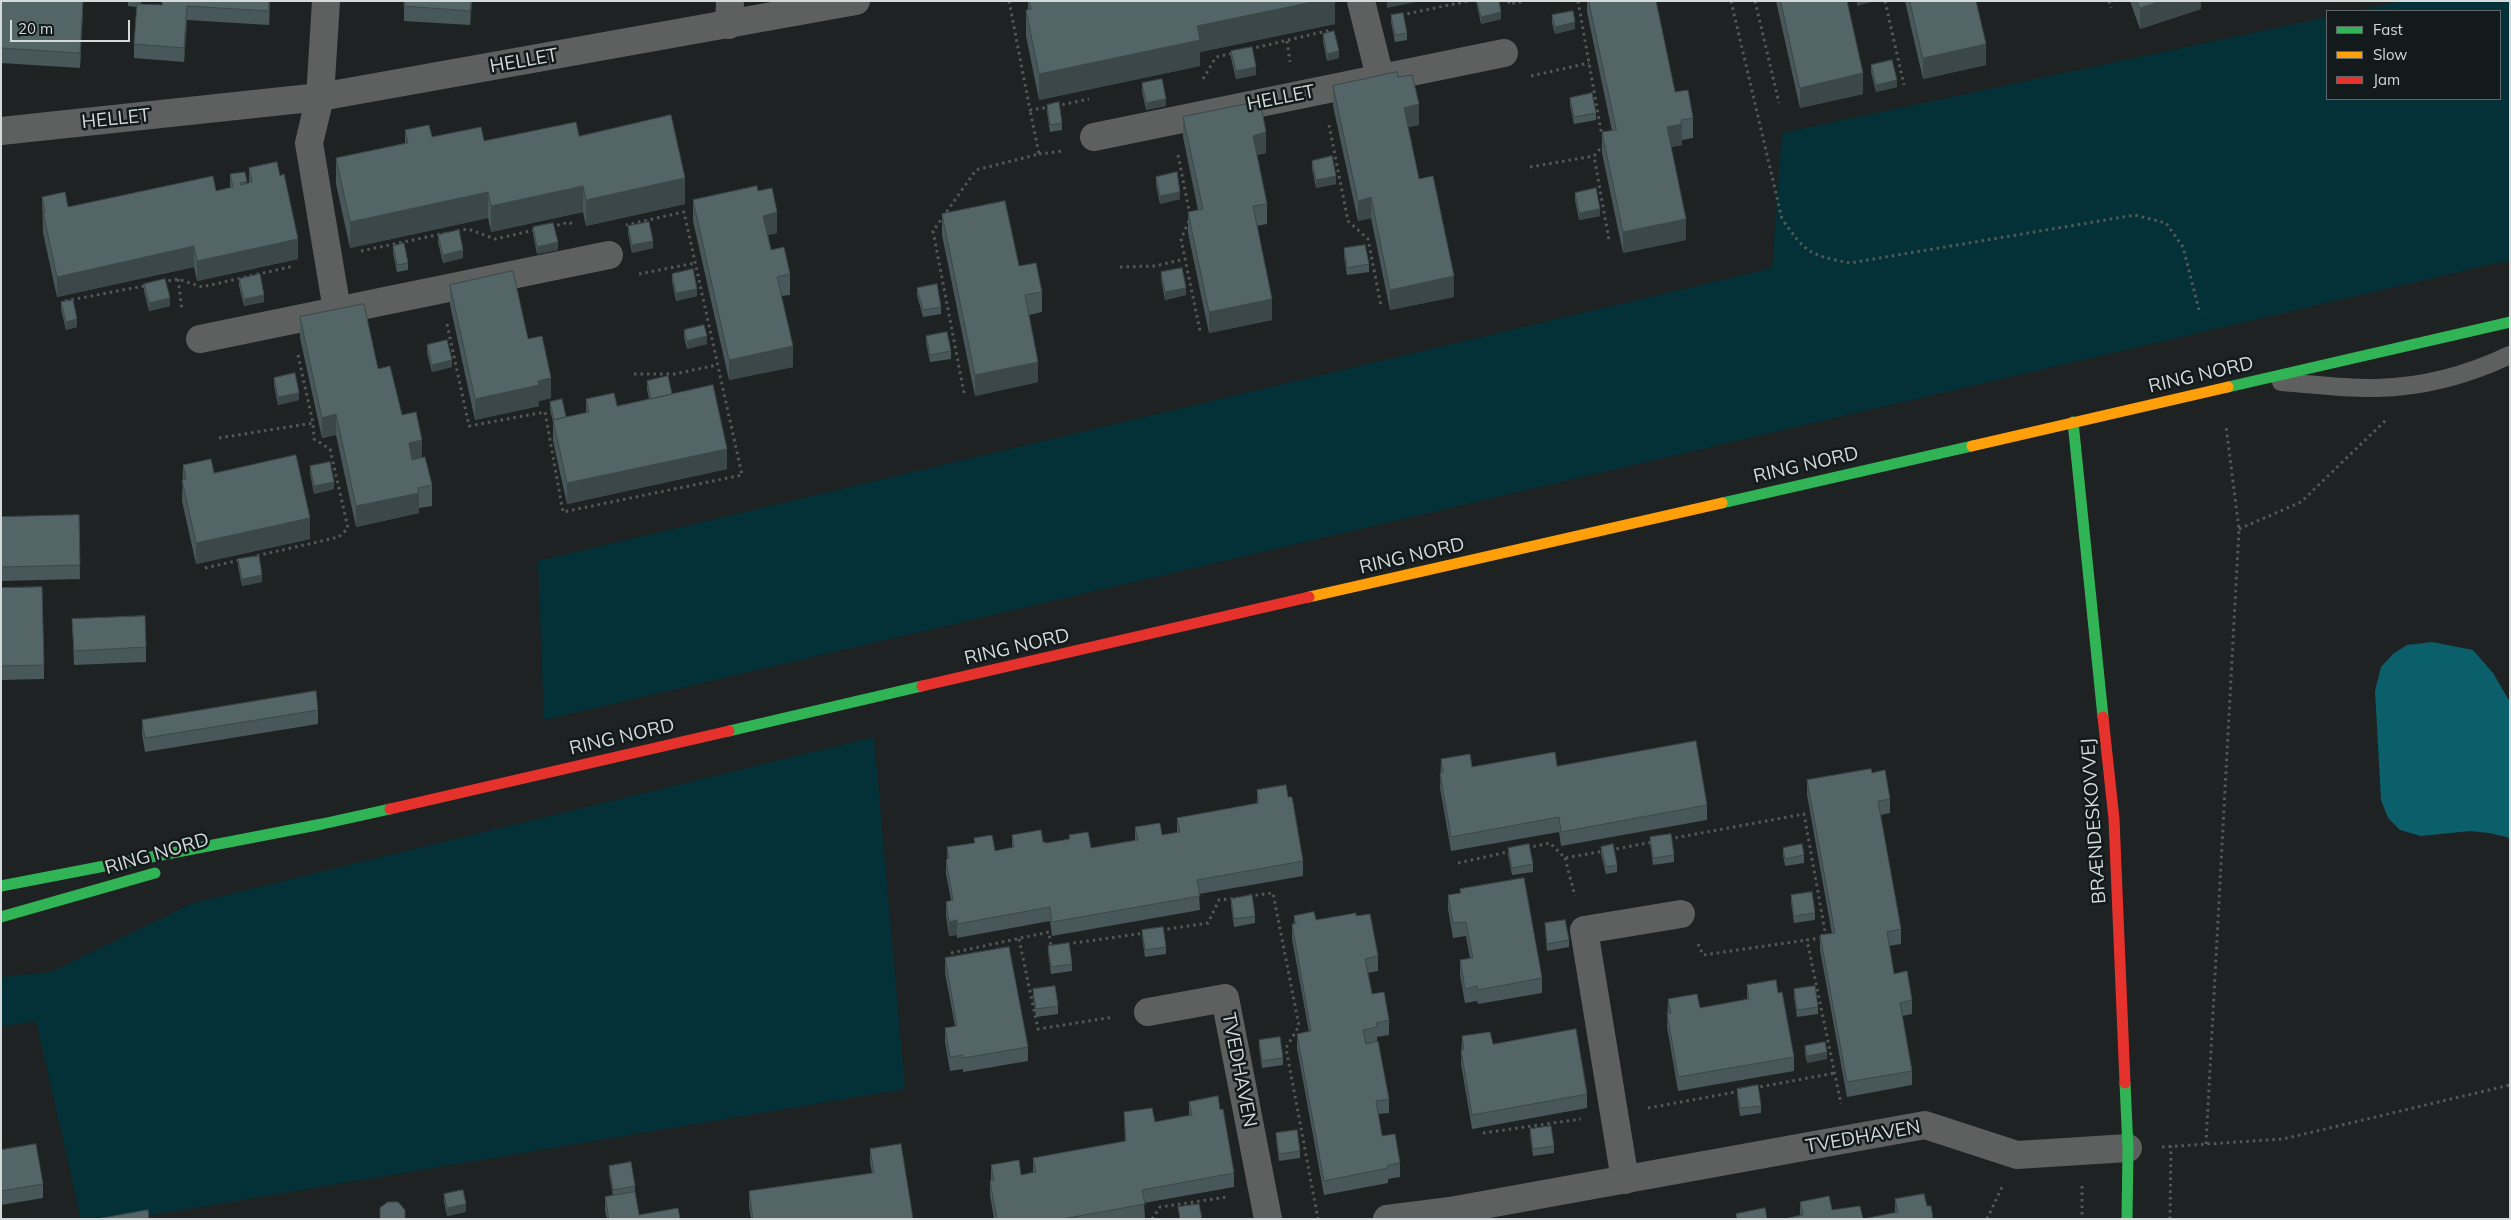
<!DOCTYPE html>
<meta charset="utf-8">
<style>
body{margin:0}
#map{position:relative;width:2511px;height:1220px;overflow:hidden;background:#1e2222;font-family:Mulish,sans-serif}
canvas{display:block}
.frame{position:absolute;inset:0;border:2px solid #d4d9da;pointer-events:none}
.legend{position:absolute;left:2326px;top:10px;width:175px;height:90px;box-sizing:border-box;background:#131a1b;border:1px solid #606667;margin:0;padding:6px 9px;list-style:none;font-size:15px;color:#d4d9da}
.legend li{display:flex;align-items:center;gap:10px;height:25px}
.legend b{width:25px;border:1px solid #606667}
.scale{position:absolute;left:10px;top:20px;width:120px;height:22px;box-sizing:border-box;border:2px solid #d4d9da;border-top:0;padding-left:6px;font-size:15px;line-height:18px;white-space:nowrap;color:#d4d9da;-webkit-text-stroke:4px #131a1b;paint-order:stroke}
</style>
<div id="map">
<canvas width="2511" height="1220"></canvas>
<div class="frame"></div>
<ul class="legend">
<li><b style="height:6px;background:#30b455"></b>Fast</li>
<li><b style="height:6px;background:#ff9f0a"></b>Slow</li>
<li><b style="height:6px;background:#e5322d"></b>Jam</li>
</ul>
<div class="scale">20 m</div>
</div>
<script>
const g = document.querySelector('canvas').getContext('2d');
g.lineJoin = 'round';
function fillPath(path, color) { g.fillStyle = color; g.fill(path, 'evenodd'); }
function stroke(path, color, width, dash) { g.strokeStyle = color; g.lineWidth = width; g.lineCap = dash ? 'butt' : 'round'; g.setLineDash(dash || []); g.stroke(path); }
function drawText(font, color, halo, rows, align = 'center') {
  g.font = font + ' Mulish,sans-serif'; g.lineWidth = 5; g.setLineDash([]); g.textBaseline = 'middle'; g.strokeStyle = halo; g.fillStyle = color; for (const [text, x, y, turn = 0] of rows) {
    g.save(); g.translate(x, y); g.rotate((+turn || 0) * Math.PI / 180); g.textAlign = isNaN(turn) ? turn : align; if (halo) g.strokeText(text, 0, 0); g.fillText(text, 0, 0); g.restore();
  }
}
fillPath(new Path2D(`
 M2402 1H2510V260L544 720 538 561 1772 268 1782 133 2327 17V99H2500V11H2355Z
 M874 737 905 1089 128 1219H81L36 1021 1 1027V977L51 972 193 903Z`), '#043137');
fillPath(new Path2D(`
 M2432 642 2473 650 2493 673 2510 702V838L2489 833 2470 831 2421 836 2400 830 2388 818 2381 800 2375 691 2381 667 2393 654 2407 645Z`), '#0a5f6b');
stroke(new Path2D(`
 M1009 1 1030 110 1050 107
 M1509 1V4L1525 1
 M1578 1 1602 136
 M1731 1 1782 219C1806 253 1809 255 1850 263L2135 215 2166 223 2183 247 2200 314
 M1755 1 1779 103
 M1885 1 1904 85
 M2109 1 2111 8
 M1401 15 1469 1
 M1287 41 1290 62
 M1250 49 1331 30
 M1531 76 1589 63
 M1203 79 1216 57 1234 53
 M1056 106 1089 99
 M1329 125 1348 221 1368 239 1381 306
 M1604 144 1594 156 1609 240
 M1039 154 1063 151
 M1178 155 1190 215
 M1530 167 1594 156
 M1189 221 1181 239 1200 331
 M551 227 569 222 573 225
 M457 231 468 229 495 239 535 230
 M361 251 446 233
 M1120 267 1155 266 1185 259
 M639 274 695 263
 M178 279 182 310
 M162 282 178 279 202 287 294 266
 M65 301 149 285
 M447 324 469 426 545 412 563 512 742 475 684 212 626 225
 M298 355 313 423
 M634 374H675L717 365
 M964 393 933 231 976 170 1039 154 1030 110
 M219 438 313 423 314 439 330 449 348 528 339 537 256 556
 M2239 529 2301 502 2388 418
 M205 568 240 560
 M1669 839 1804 814 1826 937 1807 940 1841 1104
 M1527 848 1550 843 1565 858 1604 851
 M1610 850 1653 842
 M1565 858 1575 896
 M1458 863 1512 851
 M1249 896 1273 893 1299 1026 1286 1048 1318 1219
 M1161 930 1208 923 1219 900 1238 898
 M1019 939 1038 1029 1114 1017
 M1067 944 1145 933
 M1698 944 1703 955 1807 940
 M951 953 1049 932 1051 947H1053
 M1754 1088 1835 1073
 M1648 1108 1741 1091
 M1483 1133 1581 1119
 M2206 1144 2239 529 2226 426
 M2162 1147 2283 1139 2510 1085
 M2082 1186V1219
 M1152 1219 1160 1207 1227 1197
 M1987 1219 2002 1187
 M2170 1219 2171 1146`), '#555858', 3, [2.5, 4]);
stroke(new Path2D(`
 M2281 382C2312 384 2345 389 2377 388 2423 387 2468 375 2510 355`), '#5e5f5f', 18);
stroke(new Path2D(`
 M326 1 320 97 309 143 337 310
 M1361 1 1380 77
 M729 25 730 1
 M1 131 320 97 856 1
 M1094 137 1504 53
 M200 339 609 255
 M1148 1012 1225 998 1268 1219
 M1625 1180 1584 930 1681 914
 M1387 1219 1450 1211 1925 1125 2017 1155 2128 1148`), '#5e5f5f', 28);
stroke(new Path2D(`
 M2228 387 2510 322
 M2073 422 2103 717
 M1722 503 1972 446
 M729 731 922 686
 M1 886 322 824 390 809
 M1 917 155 873
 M2125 1083 2128 1148 2127 1219`), '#30b455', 11);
stroke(new Path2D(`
 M1972 446 2228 387
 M1309 597 1722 503`), '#ff9f0a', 11);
stroke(new Path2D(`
 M922 686 1309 597
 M2103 717 2114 819 2125 1083
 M390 809 729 731`), '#e5322d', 11);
fillPath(new Path2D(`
 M1 1 83 11 80 68 1 63Z
 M128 1H141V4L162 5 270 1 269 25 187 20 184 62 134 58V44L137 7 128 6Z
 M402 1H472L470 25 404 21V1Z
 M1028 1H1335V24L1200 52V66L1039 100 1026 36V10H1028Z
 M1476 1H1499L1501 19 1481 24Z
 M1587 1H1656L1675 92 1693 118V138L1682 140V145L1671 147 1686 240 1623 253 1602 153V132L1612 131 1587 12Z
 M1776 1H1847L1863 94 1800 108Z
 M1905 1H1976L1986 65 1923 79Z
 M2130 1H2201V9L2140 29Z
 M1391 15 1407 33V40L1395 42 1391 22Z
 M1552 15 1575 29 1555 34 1552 23Z
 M1323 34 1339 58 1327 61 1323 41Z
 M1231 51 1256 75 1236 79 1231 58Z
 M1871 65 1897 87 1876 92 1871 72Z
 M1398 77 1419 125 1408 127 1419 179 1454 297 1390 310 1371 218 1358 221 1333 106V86Z
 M1142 83 1166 106 1146 110 1142 91Z
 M1570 98 1596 113V120L1574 124 1570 105Z
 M1047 105 1062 123V130L1050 132 1047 112Z
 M1248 109 1266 153 1257 155 1267 204V224L1257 226 1272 320 1209 333 1188 233V212L1198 210 1183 137V117Z
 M405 130 432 137 484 141 579 136 685 204 586 226 583 212 491 232 488 218 350 248 336 184V158L405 143Z
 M1312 161 1336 184 1316 188 1312 168Z
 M249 168 298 259 197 281 194 267 57 297 43 233 42 197 68 207 216 191 230 188V174L247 184 249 183Z
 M1156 177 1180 199 1160 204 1156 184Z
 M758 191 777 233 768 235 771 250 790 274V295L781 296 793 367 729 380 693 221V200Z
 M1575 193 1600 216 1579 220 1575 200Z
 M942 214 1019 266 1042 292V312L1029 315 1038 382 975 396 942 235Z
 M628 226 653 248 632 253 628 233Z
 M533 227 558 250 537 254 533 234Z
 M438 235 463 258 443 263 438 242Z
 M393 246 408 263V270L397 272 393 253Z
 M1344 248 1369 264V272L1347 275 1344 256Z
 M1161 272 1186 295 1165 300 1161 279Z
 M672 274 697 296 676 301 672 281Z
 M239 279 264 302 244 306 239 286Z
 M144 284 170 306 149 311 144 291Z
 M450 285 528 339 551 398 539 401V406L475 420 450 305Z
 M917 288 941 307V314L923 317 917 295Z
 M61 302 77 327 66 330 61 309Z
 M300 317 378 369 402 415 422 458 432 485V506L419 508V513L356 527 336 435 322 438 300 338Z
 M684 330 707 344 687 349 684 337Z
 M926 336 951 351V359L930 362 926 343Z
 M427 345 452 367 432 372 427 353Z
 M274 378 299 400 278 405 274 385Z
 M647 381 672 394 727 469 567 504 553 441V422L550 409V402L566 417 586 413V399L617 406 649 399 647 389Z
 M183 465 214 473 310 539 196 564 182 501Z
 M310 466 334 489 314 494 310 473Z
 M79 515 80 579 1 581V517Z
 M238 559 262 582 242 586 238 566Z
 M1 588 44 665V679L1 680Z
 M72 619 146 647V662L74 665Z
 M318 710V724L145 752 142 734V720Z
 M1441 759 1472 767 1707 805V820L1561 846 1559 832 1451 851 1440 788Z
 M1872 773 1890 799V813L1880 815 1901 929V944L1889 946 1894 974 1912 1000V1014L1902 1016 1912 1071V1085L1847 1097 1820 950V935L1832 934 1807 795V780Z
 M1257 790 1288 797 1303 861V876L1199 894 1200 910 1052 936 1050 921 957 938V935L949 936 946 916V902L951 900 946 874V860L947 859V847L974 843V838L995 851 1012 848V835L1047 843 1069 840V835L1091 848 1135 840V827L1162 835 1177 833V818L1257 803Z
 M1650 837 1674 855V862L1653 865 1650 844Z
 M1601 847 1617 865V872L1606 874 1601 854Z
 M1508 848 1533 864V872L1512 875 1508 855Z
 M1783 848 1804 855V863L1785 866 1783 855Z
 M1460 889 1542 978V993L1478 1004 1477 1001 1465 1003 1460 975V960L1470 958 1466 936 1453 938 1448 909V895L1460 893Z
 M1791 895 1815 913V920L1794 923 1791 902Z
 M1231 899 1255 916V923L1234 927 1231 906Z
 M1294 916 1316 920 1356 916 1378 956V971L1368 973 1372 994 1389 1020V1035L1377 1037V1042L1389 1099V1113L1378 1114 1382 1136 1400 1163V1177L1388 1179V1183L1324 1195 1297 1048V1034L1309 1032 1292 939V924H1294Z
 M1545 923 1569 940V947L1547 951 1545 930Z
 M1142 930 1166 947V954L1145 957 1142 937Z
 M1048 946 1072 964V971L1051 974 1048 953Z
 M945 958 1028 1047V1061L963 1072V1069L950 1071 945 1042V1028L955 1026 945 973Z
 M1747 985 1778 993 1794 1057V1071L1678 1091 1667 1027 1668 999 1700 1008 1747 999Z
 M1033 989 1058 1006V1014L1036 1017 1033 997Z
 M1794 989 1818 1007V1014L1797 1017 1794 997Z
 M1462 1036 1587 1094V1108L1472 1129 1461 1064Z
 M1259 1040 1283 1058V1065L1262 1068 1259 1047Z
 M1805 1046 1827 1059 1807 1063 1805 1053Z
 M1737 1089 1761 1106V1113L1740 1116 1737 1096Z
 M1189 1102 1220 1110 1234 1173V1187L1144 1203 1145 1218 1142 1219H994L990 1195V1181L991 1180V1165L1021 1175 1033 1172V1158L1125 1141 1124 1112 1155 1122 1189 1115Z
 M1530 1129 1554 1146V1153L1533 1156 1530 1136Z
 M1276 1133 1300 1151V1158L1279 1161 1276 1140Z
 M870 1149 913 1219H751L749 1206V1191L872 1173 870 1163Z
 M1 1150 43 1184V1198L1 1205Z
 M609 1166 635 1186V1192L639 1215 680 1219H607L605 1211V1197L613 1196 609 1173Z
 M444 1194 466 1212 447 1216 444 1201Z
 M1895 1199 1927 1206 1933 1219H1784L1800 1215V1202L1863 1219 1895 1213Z`), '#485759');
fillPath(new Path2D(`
 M83 1V11L80 68V53Z
 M269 1H270L269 25Z
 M471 1H472L470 25V11Z
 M1317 1H1335V24L1200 52V66L1039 100V74L1197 26Z
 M1387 1H1421L1387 8Z
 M1857 1H1875L1857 6Z
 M2161 1H2201V9L2140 29V8Z
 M187 6V20L184 62V48Z
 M1501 12V19L1481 24V17Z
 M1575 22V29L1555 34V27Z
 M1986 44V65L1923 79V58Z
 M1339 51V58L1327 61V54Z
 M1256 67V75L1236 79V71Z
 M1863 73V94L1800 108V88Z
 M1897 80V87L1876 92V85Z
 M1166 99V106L1146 110V103Z
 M1419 104V125L1404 128V108Z
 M1682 124V145L1667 148V127Z
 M1266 132V153L1253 156V136Z
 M1336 176V184L1316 188V180Z
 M685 178V204L586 226V200Z
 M583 186V212L491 232V206Z
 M488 192V218L350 248V222Z
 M1180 192V199L1160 204V196Z
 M1371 197V218L1358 221V201Z
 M1600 209V216L1579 220V213Z
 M777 212V233L763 236V216Z
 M1686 219V240L1623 253V232Z
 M298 239V259L197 281V261Z
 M653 241V248L632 253V245Z
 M558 242V250L537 254V247Z
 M194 246V267L57 297V277Z
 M463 250V258L443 263V255Z
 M1454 276V297L1390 310V290Z
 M1186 288V295L1165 300V292Z
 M697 289V296L676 301V293Z
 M264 295V302L244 306V299Z
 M170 298V306L149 311V303Z
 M1272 299V320L1209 333V312Z
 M77 319V327L66 330V322Z
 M707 336V344L687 349V341Z
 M793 346V367L729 380V360Z
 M452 360V367L432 372V365Z
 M1038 362V382L975 396V375Z
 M551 378V398L539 401V406L475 420V399Z
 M299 393V400L278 405V397Z
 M336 414V435L322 438V418Z
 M422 440V460L409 463V443Z
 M727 449V469L567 504V483Z
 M334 482V489L314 494V486Z
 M419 493V513L356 527V506Z
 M310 518V539L196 564V543Z
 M262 575V582L242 586V579Z
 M957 920V935L949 936V922Z
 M1827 1052V1059L1807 1063V1056Z
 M466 1204V1212L447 1216V1208Z`), '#3b4749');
const building = new Path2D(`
 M1 1H83L80 53 1 48Z
 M162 1H269V11L187 6 184 48 134 44 137 4 162 5Z
 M405 1H471L470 11 404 6Z
 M1029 1H1317L1197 26 1200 40 1039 74 1026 10 1031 9Z
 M1477 1H1499L1501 12 1481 17Z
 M1589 1H1656L1675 92 1688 90 1693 118 1681 120 1682 124 1667 127 1686 219 1623 232 1602 132 1616 130Z
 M1781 1H1847L1863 73 1800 88Z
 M1910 1H1976L1986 44 1923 58Z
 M2137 1H2161L2140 8Z
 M1573 11 1575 22 1555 27 1552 15Z
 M1403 13 1407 33 1395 35 1391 15Z
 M1334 31 1339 51 1327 54 1323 34Z
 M1252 47 1256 67 1236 71 1231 51Z
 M1892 60 1897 80 1876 85 1871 65Z
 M1397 72 1398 77 1412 75 1419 104 1404 108 1419 179 1433 176 1454 276 1390 290 1371 197 1358 201 1333 86Z
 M1162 79 1166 99 1146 103 1142 83Z
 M1592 93 1596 113 1574 117 1570 98Z
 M1059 102 1062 123 1050 125 1047 105Z
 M1247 104 1248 109 1261 106 1266 132 1253 136 1267 204 1253 206 1272 299 1209 312 1188 212 1203 209 1183 117Z
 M671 115 685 178 586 200 583 186 491 206 488 192 350 222 336 158 408 143 405 130 429 125 432 137 481 127 484 141 576 122 579 136Z
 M1332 156 1336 176 1316 180 1312 161Z
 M277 162 280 176 284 174 298 239 197 261 194 246 57 277 43 212H45L42 197 65 192 68 207 213 176 216 191 233 187 230 174 245 172 247 182 240 183 241 185 252 182 249 168Z
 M1177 172 1180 192 1160 196 1156 177Z
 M757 186 758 191 772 188 777 212 763 216 771 250 784 247 790 274 777 277 793 346 729 360 693 200Z
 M1596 188 1600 209 1579 213 1575 193Z
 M1005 201 1019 266 1036 263 1042 292 1025 295 1038 362 975 375 942 214Z
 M649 222 653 241 632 245 628 226Z
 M553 223 558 242 537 247 533 227Z
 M459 230 463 250 443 255 438 235Z
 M404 243 408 263 397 265 393 246Z
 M1365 245 1369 264 1347 268 1344 248Z
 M1182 268 1186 288 1165 292 1161 272Z
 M693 269 697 289 676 293 672 274Z
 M513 271 528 339 542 336 551 378 538 381 539 385 475 399 450 285Z
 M260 274 264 295 244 299 239 279Z
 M165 279 170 298 149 303 144 284Z
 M937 284 941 307 923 310 917 288Z
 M73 300 77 319 66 322 61 302Z
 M364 304 378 369 390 366 402 415 416 412 422 440 409 443 412 460 425 457 432 485 418 488 419 493 356 506 336 414 322 418 300 317Z
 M704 325 707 336 687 341 684 330Z
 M947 332 951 351 930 355 926 336Z
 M447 340 452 360 432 365 427 345Z
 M295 373 299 393 278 397 274 378Z
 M668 376 672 394 651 399 647 381Z
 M713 385 727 449 567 483 553 420 589 412 586 399 614 393 617 406Z
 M562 399 566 417 554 420 550 402Z
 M296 455 310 518 196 543 182 480 186 479 183 465 211 459 214 473Z
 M330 462 334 482 314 486 310 466Z
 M79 515 80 565 1 567V517Z
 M259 556 262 575 242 579 238 559Z
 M42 587 44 665 1 666V588Z
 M145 616 146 647 74 651 72 619Z
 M316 691 318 710 145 738 142 720Z
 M1696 741 1707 805 1561 832 1559 817 1451 837 1440 773 1443 772 1441 759 1470 754 1472 767 1555 752 1557 766Z
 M1871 769 1872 773 1885 770 1890 799 1878 801 1901 929 1887 932 1894 974 1907 971 1912 1000 1900 1003 1912 1071 1847 1082 1820 935 1835 933 1807 780Z
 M1286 785 1288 797H1292L1303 861 1197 880 1200 896 1052 922 1050 907 957 924V920L949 922 946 902 953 900 946 860 949 858 947 847 975 843 974 838 992 835 995 851 1014 847 1012 835 1041 830 1043 842 1047 843 1070 839 1069 835 1088 832 1091 848 1138 840 1135 827 1160 823 1162 835 1180 832 1177 818 1259 803 1257 790Z
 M1671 834 1674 855 1653 858 1650 837Z
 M1529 844 1533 864 1512 868 1508 848Z
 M1613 844 1617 865 1606 867 1601 847Z
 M1802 844 1804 855 1785 859 1783 848Z
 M1524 878 1542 978 1478 990 1477 986 1465 989 1460 960 1473 958 1466 922 1453 923 1448 895 1461 893 1460 889Z
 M1812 892 1815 913 1794 916 1791 895Z
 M1252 895 1255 916 1234 919 1231 899Z
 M1314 912 1316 920 1356 913V916L1370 914 1378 956 1365 959 1372 994 1384 992 1389 1020 1376 1023 1377 1027 1363 1030 1366 1044 1378 1041 1389 1099 1376 1101 1382 1136 1395 1134 1400 1163 1388 1165V1168L1324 1181 1297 1034 1311 1031 1292 924H1296L1294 916Z
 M1565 920 1569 940 1547 944 1545 923Z
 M1163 927 1166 947 1145 950 1142 930Z
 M1069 943 1072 964 1051 967 1048 946Z
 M1009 947 1028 1047 963 1058V1055L950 1057 945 1028 957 1026 945 958Z
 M1776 980 1778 993 1782 992 1794 1057 1678 1077 1667 1013H1671L1668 999 1697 994 1700 1008 1749 999 1747 985Z
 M1055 986 1058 1006 1036 1009 1033 989Z
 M1815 986 1818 1007 1797 1010 1794 989Z
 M1576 1029 1587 1094 1472 1115 1461 1050H1464L1462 1036 1490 1032 1493 1044Z
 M1280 1037 1283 1058 1262 1061 1259 1040Z
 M1825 1042 1827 1052 1807 1056 1805 1046Z
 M1758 1085 1761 1106 1740 1108 1737 1089Z
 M1218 1096 1220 1110 1223 1109 1234 1173 1142 1190 1145 1204 1062 1219H997L990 1181 994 1180 991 1165 1019 1160 1021 1175 1036 1172 1033 1158 1126 1141 1124 1112 1152 1108 1155 1122 1192 1115 1189 1102Z
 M1551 1126 1554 1146 1533 1149 1530 1129Z
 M1297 1130 1300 1151 1279 1154 1276 1133Z
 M36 1144 43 1184 1 1191V1150Z
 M901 1144 913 1219H753L749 1191 874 1173 870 1149Z
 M631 1162 635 1186 613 1190 609 1166Z
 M463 1190 466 1204 447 1208 444 1194Z
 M635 1192 639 1215 678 1208 680 1219H609L605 1197Z
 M1924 1194 1927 1206H1931L1933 1219H1784L1803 1215 1800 1202 1829 1196 1832 1210 1860 1206 1863 1219 1898 1212 1895 1199Z
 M388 1202H398L405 1210V1219H380V1208Z
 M1199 1204 1202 1219H1180L1178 1207Z
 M1765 1208 1767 1219H1737L1736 1214Z
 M148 1210 149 1219H97Z`);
fillPath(building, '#546568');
stroke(building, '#3b4749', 1);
drawText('19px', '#d4d9da', '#131a1b', [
 ["HELLET",524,61,-10],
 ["HELLET",1281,98,-11],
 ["HELLET",116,119,-6],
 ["RING NORD",2201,375,-13],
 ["RING NORD",1806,465,-13],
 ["RING NORD",1412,556,-13],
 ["RING NORD",1017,647,-13],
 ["RING NORD",622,737,-13],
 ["BRÆNDESKOVVEJ",2094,821,-94],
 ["RING NORD",157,854,-16],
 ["TVEDHAVEN",1239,1070,79],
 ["TVEDHAVEN",1863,1137,-10]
]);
</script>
